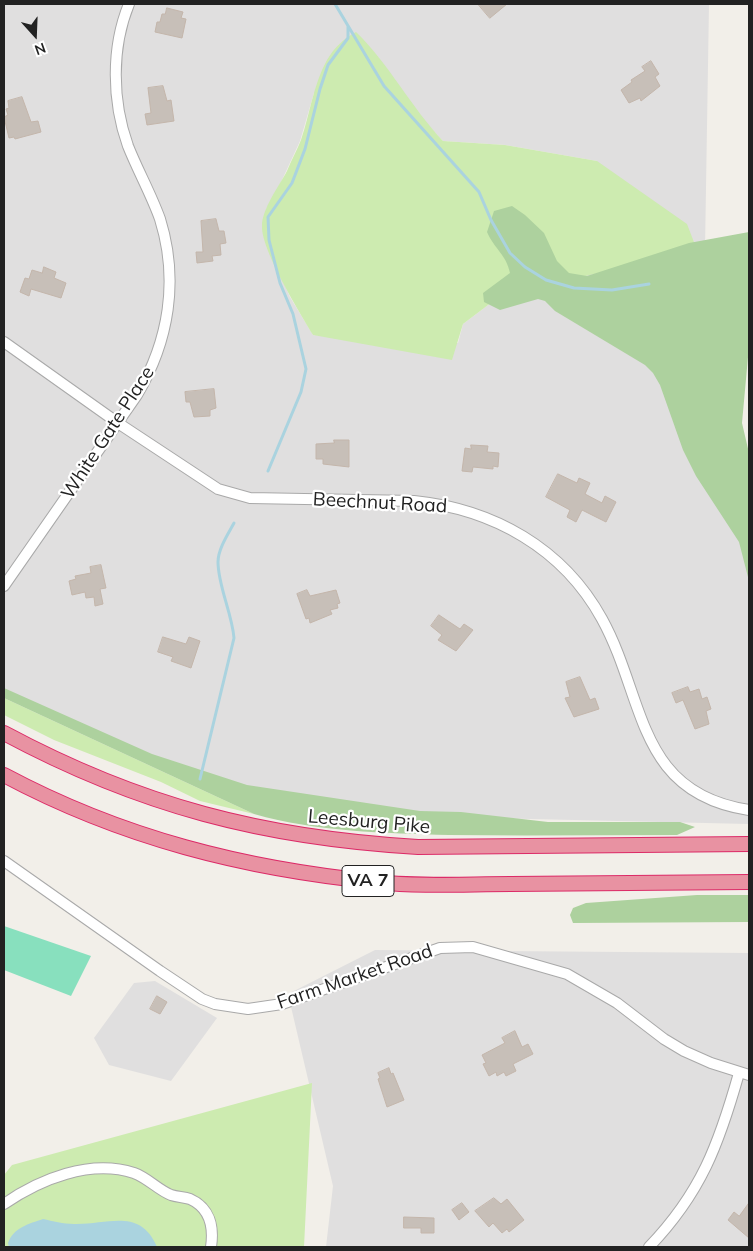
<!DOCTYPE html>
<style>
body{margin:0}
#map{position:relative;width:753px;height:1251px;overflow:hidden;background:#f2efe9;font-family:Mulish,sans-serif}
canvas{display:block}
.frame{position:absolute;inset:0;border:5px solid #222;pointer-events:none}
.north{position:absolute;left:10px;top:10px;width:50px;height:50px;-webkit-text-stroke:4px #fff;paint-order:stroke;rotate:160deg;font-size:14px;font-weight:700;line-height:20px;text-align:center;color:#222}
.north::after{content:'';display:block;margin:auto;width:18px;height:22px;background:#222;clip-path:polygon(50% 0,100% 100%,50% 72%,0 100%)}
</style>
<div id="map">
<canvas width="753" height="1251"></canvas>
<div class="frame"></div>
<div class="north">N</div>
</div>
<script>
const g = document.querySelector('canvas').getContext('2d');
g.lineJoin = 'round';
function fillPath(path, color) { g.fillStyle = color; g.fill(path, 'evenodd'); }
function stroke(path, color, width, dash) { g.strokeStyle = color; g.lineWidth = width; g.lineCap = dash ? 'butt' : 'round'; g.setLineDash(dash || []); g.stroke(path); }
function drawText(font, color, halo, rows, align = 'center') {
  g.font = font + ' Mulish,sans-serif'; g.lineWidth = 4.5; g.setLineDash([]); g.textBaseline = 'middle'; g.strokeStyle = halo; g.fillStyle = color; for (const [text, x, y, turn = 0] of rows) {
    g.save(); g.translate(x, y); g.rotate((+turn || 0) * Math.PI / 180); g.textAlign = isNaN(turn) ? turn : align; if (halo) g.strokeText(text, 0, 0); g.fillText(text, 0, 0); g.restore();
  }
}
fillPath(new Path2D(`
 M4 4H709L705 249 749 515V824L443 817 294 804 118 747 4 691ZM314 93 423 120 443 141 505 145 597 161 500 296 463 324 458 343 313 335 290 297 267 245 266 209 276 193 300 141Z
 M375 950 749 953V1247H326L333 1186 288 994Z
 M155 981 217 1018 171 1081 109 1065 94 1038 134 983Z`), '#e0dfdf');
fillPath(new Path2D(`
 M356 32C389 64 411 107 443 141L505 145 597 161 687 224 697 250 500 296 463 324 452 360 313 335C300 313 261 250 262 226 262 209 279 186 287 171 291 161 297 150 301 140 310 114 313 85 327 60 334 48 343 39 356 32Z
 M4 698 254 814 200 801 161 782 54 740 4 715Z
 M312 1083 304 1247H4V1175L12 1165Z`), '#cdebb0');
fillPath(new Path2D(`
 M512 206 525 215 544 233 557 261 569 273 587 276 689 243 749 232V346L742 423 749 453V581L739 542 696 476 683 450 660 385 653 373 645 365 555 311 545 301 538 299 500 310 484 302 483 293 510 273C506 254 495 250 487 232L494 211Z
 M4 688 152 754 247 785 420 811 461 812 548 822H680L695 827 677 835C601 835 525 836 449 835 384 833 317 832 254 814L4 698Z
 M697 895H749V922L573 923 570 915 573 908 586 903Z`), '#add19e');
fillPath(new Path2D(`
 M4 926 91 956 71 996 4 970Z`), '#88e0be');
fillPath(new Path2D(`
 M43 1219C53 1221 63 1224 74 1224 108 1225 140 1207 157 1247H9L8 1243C14 1227 29 1224 43 1219Z`), '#aad3df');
stroke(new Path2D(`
 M335 4 384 86 479 192 491 220 510 253 525 267 546 280 574 288 612 290 649 284
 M268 471 301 392 306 369 293 314 280 283 269 240 268 217 292 183 305 149 320 89 328 65 348 38V26
 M200 779 234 638C232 613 218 586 218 562 218 549 228 534 234 523`), '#aad3df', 3);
const building = new Path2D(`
 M478 4H507L490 18Z
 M167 8 183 12 181 18 186 19 182 38 155 32 157 22H160L162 14H165Z
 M651 61 659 74 655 77 660 86 641 101 640 98 629 103 621 90 632 82 631 80 645 71 642 67Z
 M163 86 167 101 171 100 174 121 147 125 145 114 151 113 148 88Z
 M22 97 31 122 38 121 41 132 15 139 14 137 9 138 4 117 8 115 6 109 9 108 8 101Z
 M216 219 219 231H224L226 243 220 244 221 255 212 256 213 261 197 263 196 252H203L201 221Z
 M44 267 56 272 54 278 66 283 61 298 31 289 29 296 20 292 25 278 29 279 32 270 42 273Z
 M214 389 216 408 210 410V416L194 417 190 402H186L185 392Z
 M334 440H349V467L323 464V459H316V444L334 443Z
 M471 445 488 446 487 452 499 453 498 467 493 466V469L473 467 472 472 462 471 465 448 471 449Z
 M558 474 577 483 579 478 590 483 585 494 602 503 605 496 616 502 606 522 582 510 576 522 567 517 570 510 546 497Z
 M101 565 106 588 100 589 103 604 95 606 94 597 86 598 85 592 72 595 69 581 76 579 75 576 91 573 90 567Z
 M307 590 310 596 336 590 340 603 337 604 338 608 330 610 332 614 310 623 309 618 306 619 297 594Z
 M439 615 460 629 464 624 473 630 456 651 438 640 442 635 431 626Z
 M163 637 186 644 189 637 200 641 191 668 171 661 173 657 158 652Z
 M580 677 590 700 595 698 599 709 574 717 565 698 570 697 566 682Z
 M688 687 690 692 699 689 702 699 707 697 711 709 706 711 709 724 695 729 683 700 676 703 672 693Z
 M157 996 167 1002 160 1014 150 1009Z
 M515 1031 522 1047 528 1044 533 1054 513 1064 516 1071 506 1076 504 1072 497 1076 496 1072 489 1076 483 1064 486 1063 482 1055 505 1043 502 1038Z
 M389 1068 391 1074 393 1073 404 1100 387 1107 378 1079 380 1078 378 1073Z
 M494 1198 501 1204 507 1199 524 1220 509 1232 507 1229 502 1233 493 1223 489 1227 475 1211Z
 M462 1203 469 1212 459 1220 452 1210Z
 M749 1203V1238L728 1220 734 1212 739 1216Z
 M404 1217 434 1218V1233H421V1228H404Z`);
fillPath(building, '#c7bfb8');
stroke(building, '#c4b6ab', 1);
const minor = new Path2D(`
 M4 342 118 423 218 489 250 498 414 501C493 509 563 548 602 619 646 699 636 793 749 810
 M4 586 137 395C169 341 179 280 160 219 151 194 138 171 128 146 112 101 111 48 129 4
 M4 861 160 971 202 999 215 1004 248 1009 282 1004 440 948 473 947 567 974 617 1003 664 1039 684 1051 711 1063 749 1075
 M4 1204C40 1179 90 1159 134 1173 148 1178 158 1190 171 1195 177 1197 184 1197 190 1199 210 1208 214 1227 211 1247
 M649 1247C701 1193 719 1144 739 1073`);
const highway = new Path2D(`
 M4 733C140 806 264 838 418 847L749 844
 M4 775C122 838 245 869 377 882 421 887 467 884 511 884 591 884 670 883 749 882`);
stroke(minor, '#a9a9a9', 12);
stroke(highway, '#dc2a67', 16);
stroke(minor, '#fff', 10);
stroke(highway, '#e892a2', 14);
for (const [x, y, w] of [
 [368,881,52]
]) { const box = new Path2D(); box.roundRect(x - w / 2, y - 15.5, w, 31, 4); g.fillStyle = '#fff'; g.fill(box); stroke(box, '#222', 1); }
drawText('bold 18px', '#222', null, [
 ["VA 7",368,881]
]);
drawText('19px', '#222', '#fff', [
 ["White Gate Place",108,433,-57],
 ["Beechnut Road",380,503,3],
 ["Leesburg Pike",369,822,5],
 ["Farm Market Road",355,977,-19]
]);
</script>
